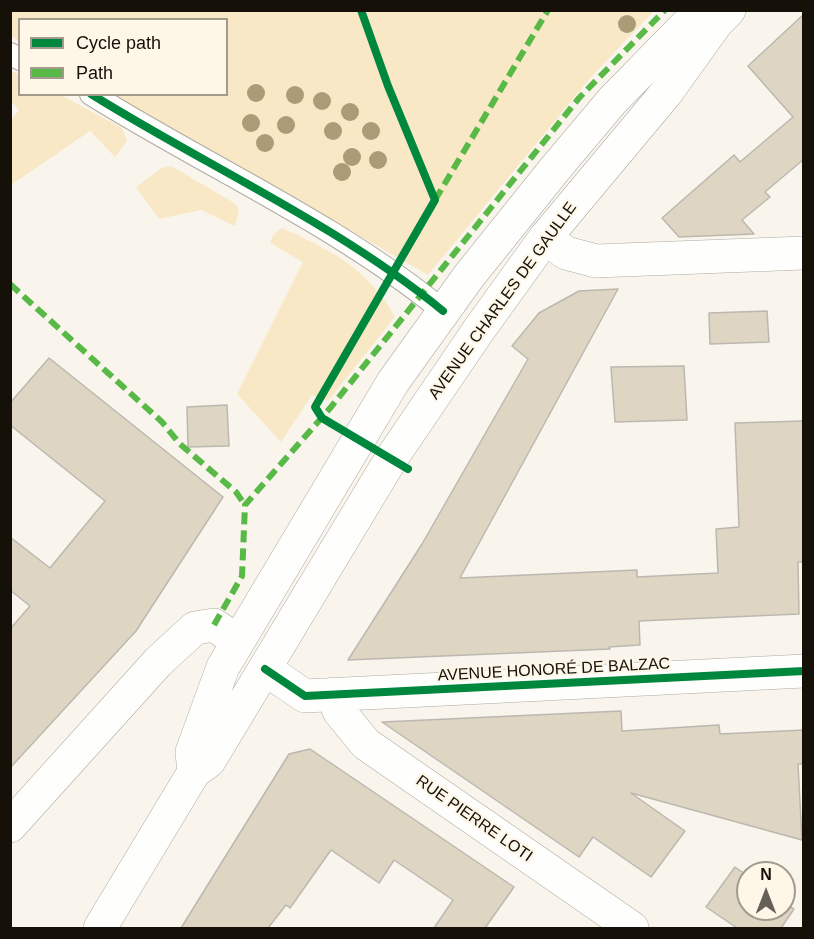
<!DOCTYPE html>
<meta charset="utf-8">
<style>
body{margin:0}
#map{position:relative;width:814px;height:939px;overflow:hidden;background:#f9f5ed;font-family:Arial,sans-serif}
canvas{display:block}
.frame{position:absolute;inset:0;border:12px solid #151109;pointer-events:none}
.legend{position:absolute;left:18px;top:18px;width:210px;height:78px;box-sizing:border-box;background:#fef7e8;border:2px solid #a19b8f;margin:0;padding:8px 10px;list-style:none;font-size:18px;color:#151109}
.legend li{display:flex;align-items:center;gap:12px;height:30px}
.legend b{width:30px;border:2px solid #a19b8f}
.north{position:absolute;left:736px;top:861px;width:60px;height:60px;box-sizing:border-box;background:#fef7e8;border:2px solid #a19b8f;border-radius:50%;rotate:0deg;font-size:16px;font-weight:700;line-height:24px;text-align:center;color:#151109}
.north::after{content:'';display:block;margin:auto;width:21px;height:27px;background:#656159;clip-path:polygon(50% 0,100% 100%,50% 72%,0 100%)}
</style>
<div id="map">
<canvas width="814" height="939"></canvas>
<div class="frame"></div>
<ul class="legend">
<li><b style="height:8px;background:#00873e"></b>Cycle path</li>
<li><b style="height:8px;background:#58b947"></b>Path</li>
</ul>
<div class="north">N</div>
</div>
<script>
const g = document.querySelector('canvas').getContext('2d');
g.lineJoin = 'round';
function fillPath(path, color) { g.fillStyle = color; g.fill(path, 'evenodd'); }
function stroke(path, color, width, dash) { g.strokeStyle = color; g.lineWidth = width; g.lineCap = dash ? 'butt' : 'round'; g.setLineDash(dash || []); g.stroke(path); }
function drawText(font, color, halo, rows, align = 'center') {
  g.font = font + ' Arial,sans-serif'; g.lineWidth = 4.5; g.setLineDash([]); g.textBaseline = 'middle'; g.strokeStyle = halo; g.fillStyle = color; for (const [text, x, y, turn = 0] of rows) {
    g.save(); g.translate(x, y); g.rotate((+turn || 0) * Math.PI / 180); g.textAlign = isNaN(turn) ? turn : align; if (halo) g.strokeText(text, 0, 0); g.fillText(text, 0, 0); g.restore();
  }
}
fillPath(new Path2D(`
 M11 10H654V11L591 77 428 275 114 95 226 94V20H20L19 41 11 36Z
 M11 71 19 74 20 94 61 95 122 128 127 141 115 157 90 131 11 185V120L19 110 11 101Z
 M171 166 236 204 239 211 235 226 201 210 159 219 136 187 162 168Z
 M282 228C329 249 370 270 395 317L328 401 312 395 281 442 237 394 303 262 270 243 274 234Z`), '#f8e8c5');
const building = new Path2D(`
 M804 14V159L765 192 770 197 742 220 754 234 679 237 662 218 734 155 740 162 793 117 748 66Z
 M618 289 460 578 637 570V577L718 573 716 529 739 527 735 423 803 421 804 562H798L799 614 639 621 640 645 609 647 610 649 348 660 422 544 528 359 512 346 539 313 579 291Z
 M767 311 769 342 710 344 709 313Z
 M49 358 223 497 136 631 10 768V629L30 606 10 590V537L50 568 105 501 10 425V403Z
 M684 366 687 420 615 422 611 367Z
 M227 405 229 446 188 447 187 407Z
 M621 711 622 731 719 725 720 734 804 730V764H798L802 840 631 793 685 831 651 877 593 837 579 857 382 722Z
 M310 749 514 887 485 928H434L453 900 394 860 379 883 331 850 290 908 286 905 268 928H181L289 754Z
 M735 867 748 876V909H784V902L794 909 781 928H737L706 907Z`);
fillPath(building, '#ded5c3');
stroke(building, '#bcb8b0', 1.5);
const service = new Path2D(`
 M10 54 20 59
 M91 94C208 167 337 224 443 311`);
const minor = new Path2D(`
 M545 238 566 253 596 261 804 253
 M265 669 305 696 804 671
 M333 694 339 711 366 744 632 928
 M10 826 158 662 195 628 214 625 237 641`);
const secondary = new Path2D(`
 M194 772 192 752 223 667 393 382 469 276 554 170 612 101 701 10
 M100 928 194 772 209 761 391 459 478 331 545 238 666 93 717 22 729 10`);
stroke(service, '#afaba3', 24);
stroke(minor, '#afaba3', 34);
stroke(secondary, '#afaba3', 34);
stroke(service, '#fefefc', 22);
stroke(minor, '#fefefc', 33);
stroke(secondary, '#fefefc', 33);
stroke(new Path2D(`
 M435 200 548 10
 M10 284 162 422 180 444 236 492 245 505
 M214 625 242 576 245 505 331 407 579 98 665 10`), '#58b947', 6, [12, 6]);
stroke(new Path2D(`
 M361 10 388 86 435 200 315 407 322 418 408 469
 M91 94C208 167 337 224 443 311
 M265 669 305 696 804 671`), '#00873e', 8);
g.fillStyle = '#ab9c78';
for (const [x, y] of [
 [627,24],
 [256,93],
 [295,95],
 [322,101],
 [350,112],
 [251,123],
 [286,125],
 [333,131],
 [371,131],
 [265,143],
 [352,157],
 [378,160],
 [342,172]
]) { g.beginPath(); g.arc(x, y, 9, 0, 2 * Math.PI); g.fill(); }
drawText('16px', '#151109', '#fef7e8', [
 ["AVENUE CHARLES DE GAULLE",503,301,-54],
 ["AVENUE HONORÉ DE BALZAC",554,670,-3],
 ["RUE PIERRE LOTI",474,819,35]
]);
</script>
